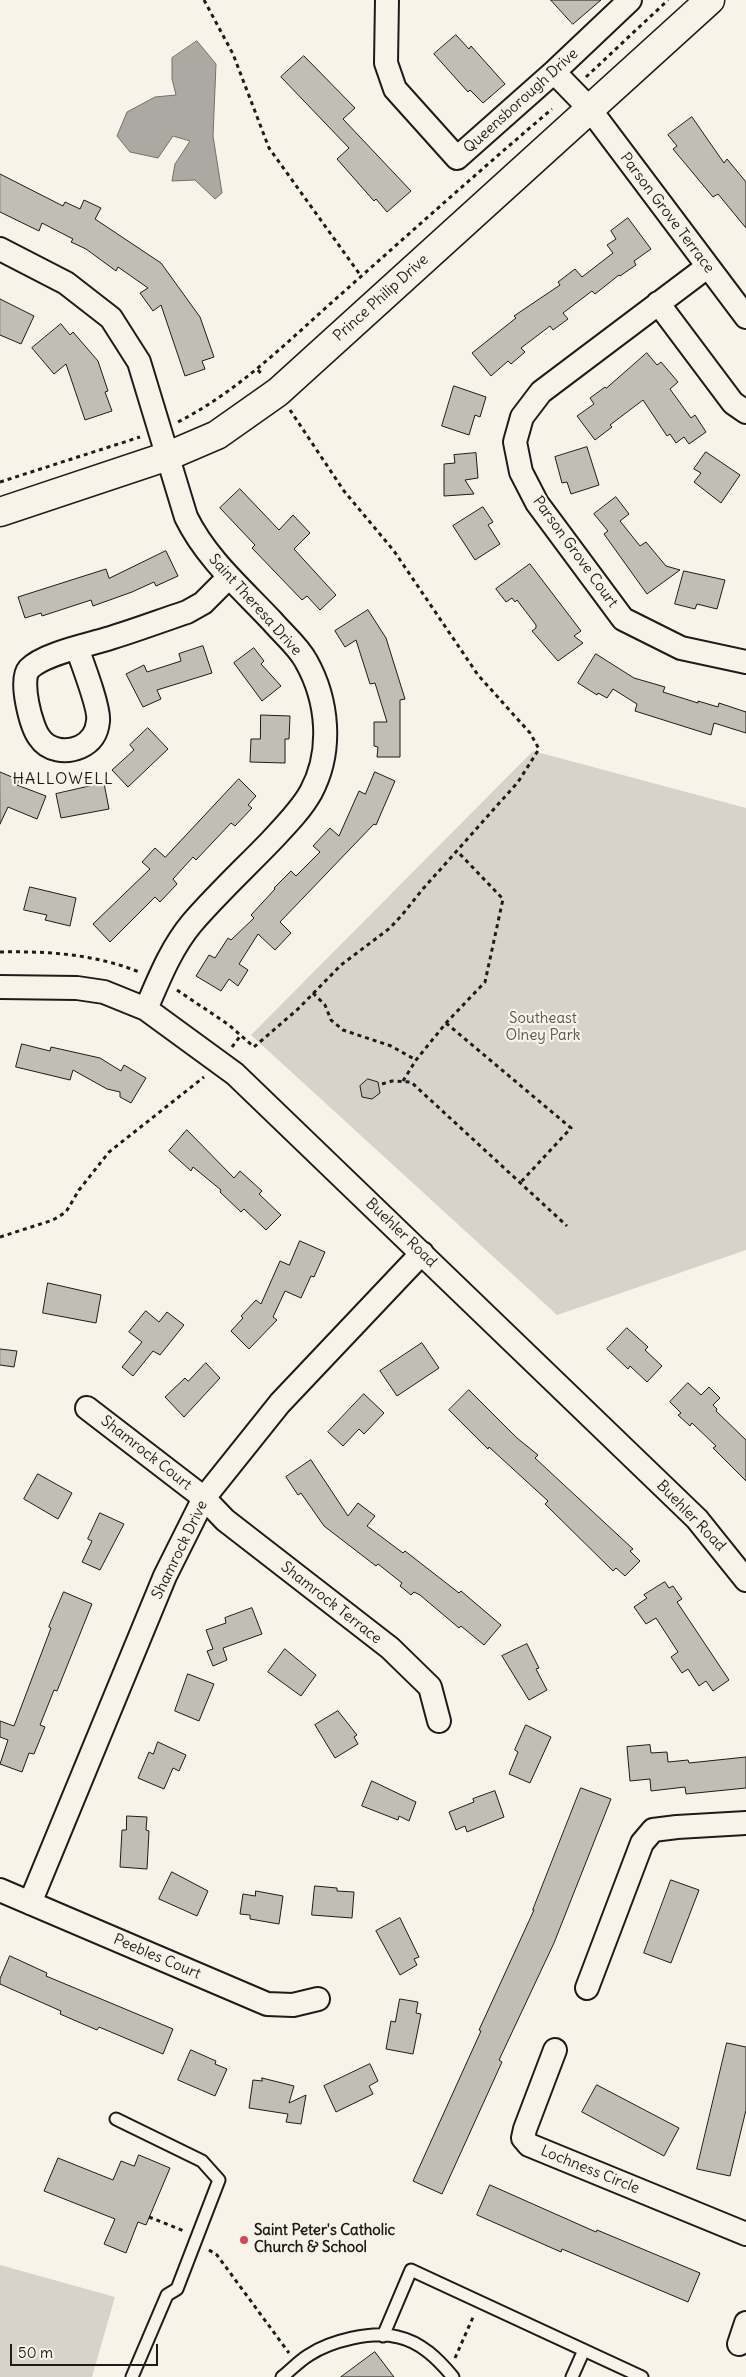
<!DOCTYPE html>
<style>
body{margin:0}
#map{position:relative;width:746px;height:2377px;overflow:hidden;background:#f7f3e8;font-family:Delius,sans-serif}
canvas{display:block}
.scale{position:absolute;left:10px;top:2344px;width:148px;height:22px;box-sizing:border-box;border:2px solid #1c1c1c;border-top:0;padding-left:6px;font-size:15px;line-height:18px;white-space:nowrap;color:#1c1c1c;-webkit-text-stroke:4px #f7f3e8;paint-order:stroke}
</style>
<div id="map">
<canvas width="746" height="2377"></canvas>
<div class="scale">50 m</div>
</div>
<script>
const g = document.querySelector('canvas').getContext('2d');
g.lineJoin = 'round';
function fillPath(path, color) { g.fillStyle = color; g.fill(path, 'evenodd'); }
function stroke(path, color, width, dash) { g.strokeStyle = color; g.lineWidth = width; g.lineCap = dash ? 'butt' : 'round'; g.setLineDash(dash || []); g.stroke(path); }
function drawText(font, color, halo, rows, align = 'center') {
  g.font = font + ' Delius,sans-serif'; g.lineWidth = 4.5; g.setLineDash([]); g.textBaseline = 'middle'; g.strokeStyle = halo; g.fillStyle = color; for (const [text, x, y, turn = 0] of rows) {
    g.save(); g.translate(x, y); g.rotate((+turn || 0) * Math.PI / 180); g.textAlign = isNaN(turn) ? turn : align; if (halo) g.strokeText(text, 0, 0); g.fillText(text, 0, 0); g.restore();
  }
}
fillPath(new Path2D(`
 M533 751 746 808V1250L557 1315 251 1035Z
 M0 2265 115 2297 92 2377H0Z`), '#d7d3cb');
const water = new Path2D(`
 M197 41 216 64 213 136 222 193 215 199 195 180 172 181 175 164 190 141 173 136 158 158 130 152 117 136 127 112 155 97 176 95 172 79V58Z`);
fillPath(water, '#aca9a2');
stroke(water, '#72716c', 1);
const building = new Path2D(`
 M551 0H601L573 24Z
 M456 35 469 49 471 46 505 84 483 103 470 90 468 92 434 54Z
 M304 56 355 108 343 119 411 191 387 212 376 199 374 201 337 159 349 148 281 77Z
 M692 117 724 163 727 159 746 182V228L718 194 713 197 673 149 677 146 668 135Z
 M0 174 63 206 65 202 80 209 84 200 101 208 95 219 161 263 200 317 214 357 202 361 205 369 185 376 161 305 153 311 140 293 148 288 118 267 116 271 86 249 71 242 73 239 42 223 39 231 0 212Z
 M628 218 651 249 634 261 636 265 620 276 619 275 595 294 592 291 563 313 568 319 553 330 550 326 521 348 525 352 511 364 508 361 491 376 472 353 516 318 514 316 560 285 558 282 575 269 582 277 613 253 607 245 616 239 611 231Z
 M0 299 34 316 21 344 0 335Z
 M61 324 70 335 73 332 98 361 108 391 105 392 112 411 85 420 66 364 54 374 32 348Z
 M647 353 657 365 661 362 678 382 670 389 691 418 695 415 706 432 689 444 684 437 676 443 670 434 667 436 643 400 610 425 612 427 595 440 577 416 594 404 590 398 605 387 606 388Z
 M454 386 486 397 480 417 475 415 469 435 442 426Z
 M587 447 599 485 571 494 567 482 562 483 555 457Z
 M706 452 740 475 721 503 694 482 701 473 694 469Z
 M476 453 478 478 465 480 474 494 444 496V464L455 463 454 455Z
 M240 489 279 530 293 515 310 533 294 549 336 595 320 610 307 596 302 600 252 548 255 545 220 508Z
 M616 497 629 514 620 521 640 546 646 542 666 566 680 570 647 594 604 534 608 531 594 514Z
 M483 507 493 522 488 525 500 544 475 560 453 526Z
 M166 551 178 576 156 586 154 582 132 592 93 606 91 600 42 616 41 613 25 618 18 597 106 569 109 578Z
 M530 564 581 631 574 636 583 643 558 661 532 631 536 628V625L517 600 515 602 512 598 506 602 496 589Z
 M684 571 725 580 717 609 697 604 695 609 675 604Z
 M368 610 386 638 405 699 400 700V757H377L378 747 374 746V722H387L375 683 370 684 356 640 345 647 335 631Z
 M203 646 212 673 157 690 161 699 143 707 126 674 144 665 147 672 181 661 179 654Z
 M254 648 264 661 261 664 281 686 262 701 234 663Z
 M596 654 634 678 665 687 663 692 698 703V701L718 707 719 703 746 712V733L714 723 711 735 635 711 637 704 613 689 607 698 598 693 597 695 578 683Z
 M261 715 290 716 289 739H285V763L250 762 251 739H260Z
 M148 728 168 749 128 787 112 770 134 750 130 745Z
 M0 772 19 780 17 785 46 796 37 819 8 807 0 824Z
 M375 772 395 781 376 825 374 824 280 922 291 933 275 950 258 934 239 964 248 970 238 986 229 979 221 991 196 976 209 955 215 958 228 938 231 940 254 918 251 915 275 889 274 888 291 871 296 876 320 852 313 846 330 828 339 836 359 791 365 794Z
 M239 779 256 796 248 805 252 808 235 826 231 823 196 860 193 857 173 879 177 884 160 902 155 897 110 942 93 924 150 869 142 862 155 848 165 857Z
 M104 783 109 809 61 818 56 794Z
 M30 887 76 898 70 926 45 920 47 915 24 910Z
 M22 1044 50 1051 51 1047 100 1058 121 1071 124 1065 146 1078 131 1103 120 1097V1092L107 1089 73 1070 70 1080 16 1067Z
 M368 1079 378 1082 380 1093 372 1099 362 1097 360 1086Z
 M187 1130 234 1178 240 1171 262 1191 259 1194 281 1215 266 1230 244 1209 241 1212 220 1192 221 1190 193 1167 191 1171 169 1151Z
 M300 1241 325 1252 314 1277 311 1276 301 1298 285 1291 273 1317 277 1320 249 1349 231 1331 243 1318 241 1316 256 1300 261 1304 280 1261 289 1265Z
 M48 1283 101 1295 96 1323 43 1313Z
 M146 1311 159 1322 167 1312 184 1325 160 1355 153 1351 133 1376 122 1367 142 1342 129 1332Z
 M627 1328 648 1347 645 1350 662 1366 647 1382 630 1366 628 1369 607 1349Z
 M422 1343 439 1368 397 1396 380 1371Z
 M0 1349 17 1351 14 1367 0 1365Z
 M206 1363 220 1378 184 1417 165 1397 185 1378 188 1381Z
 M688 1383 701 1395 709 1387 720 1398 713 1405 717 1409 716 1411 746 1440V1481L713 1448 716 1446 692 1423 690 1426 678 1415 681 1413 670 1402Z
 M469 1390 517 1438 538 1455 535 1458 633 1549 630 1551 640 1561 625 1576 616 1568 613 1571 545 1504 548 1501 489 1447 488 1449 449 1410Z
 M364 1394 384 1413 364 1434 359 1429 343 1446 328 1432Z
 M311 1460 348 1516 358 1503 375 1516 367 1526 403 1553 405 1551 459 1593 461 1591 501 1625 484 1645 461 1626 459 1628 420 1595 414 1592 411 1595 400 1586 402 1583 378 1564 376 1566 324 1526 301 1493 298 1495 286 1477Z
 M38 1474 72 1493 58 1519 24 1499Z
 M100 1513 124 1524 100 1570 82 1562 92 1541 88 1539Z
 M665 1582 669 1588 673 1586 682 1599 677 1602 729 1680 713 1691 706 1681 699 1686 688 1669 682 1673 671 1657 678 1652 656 1618 646 1624 634 1607 647 1598 644 1595Z
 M64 1592 92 1604 57 1691 54 1690 40 1725 45 1727 34 1754 29 1753 22 1772 0 1764 8 1740 0 1737V1721L14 1726 51 1628 49 1627Z
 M252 1608 262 1634 223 1648 227 1660 213 1666 207 1651 213 1649 206 1630 226 1623 225 1618Z
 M527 1644 539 1668 536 1669 547 1690 529 1700 502 1656Z
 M285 1649 316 1675 301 1696 268 1672Z
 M188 1674 214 1684 199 1721 175 1711Z
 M338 1711 357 1735 354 1737 358 1744 335 1758 315 1725Z
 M526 1725 551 1737 530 1783 509 1774 518 1752 515 1750Z
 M158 1742 186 1755 179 1771 173 1768 164 1789 138 1778 149 1752 153 1754Z
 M650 1745 651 1753 667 1752 668 1762 688 1760 689 1763 746 1757V1788L686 1794 685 1787 651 1791 650 1779 630 1781 627 1747Z
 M372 1781 416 1802 409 1821 399 1816 398 1820 362 1806Z
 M581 1788 611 1799 554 1943 499 2060 502 2062 442 2194 413 2181 481 2031 479 2030 534 1910H533Z
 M495 1791 504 1817 467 1832 465 1826 456 1830 449 1812 474 1802 473 1799Z
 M127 1816 147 1817 146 1830 149 1831 147 1869 120 1867 122 1830H126Z
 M172 1872 208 1891 197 1916 159 1899Z
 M671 1880 699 1890 671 1963 644 1953Z
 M315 1886 337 1888V1891L354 1892 352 1918 312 1915Z
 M256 1891 283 1896 279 1924 250 1919V1915L240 1914 243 1894 255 1896Z
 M400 1918 419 1957 414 1959 417 1965 400 1975 376 1931Z
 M10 1956 47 1973 46 1976 173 2029 163 2054 99 2027 97 2030 60 2014 61 2011 0 1984V1979Z
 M400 1999 418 2002 416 2013 421 2014 413 2054 386 2049 391 2021 395 2022Z
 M727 2043 746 2047V2110L730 2176 697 2169Z
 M191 2050 216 2061 215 2064 227 2069 215 2096 178 2080Z
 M370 2064 378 2081 369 2086 373 2094 336 2112 324 2086Z
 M262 2078 294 2086 289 2103 306 2095 301 2124 286 2122 288 2114 249 2108 253 2080 262 2081Z
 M597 2085 679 2128 664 2156 582 2112Z
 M139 2155 170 2168 146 2225 138 2222 126 2253 104 2244 115 2219 44 2191 58 2158 113 2180 121 2161 134 2166Z
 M490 2185 596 2232 597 2230 700 2273 688 2302 562 2249 561 2252 477 2215Z
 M375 2352 394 2377H341Z`);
fillPath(building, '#c0beb5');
stroke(building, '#1c1c1c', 1);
const service = new Path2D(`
 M116 2119 202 2161 219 2180 177 2289 167 2295 132 2377
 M383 2336 411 2270 642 2377
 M282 2377C291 2370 299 2361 309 2355 330 2341 373 2330 398 2337 421 2342 438 2359 453 2377
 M572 2377 584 2350`);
const minor = new Path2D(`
 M387 0 386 63 395 89 457 158 554 72 630 0
 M554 72 589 108 746 317
 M0 249 66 283 111 318 139 362 186 517C206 558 241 588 272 621 283 634 298 646 306 661 328 700 333 751 311 792 301 810 285 826 271 841 245 868 217 894 192 923 171 948 159 979 146 1009
 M707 267 541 392 522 417 515 442 521 472 537 503 623 619 681 648 746 662
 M658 303 733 403 746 412
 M77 648C82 662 100 709 98 721 97 733 91 742 80 747 66 753 48 751 39 737 31 726 19 680 29 669 43 654 88 645 107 639 134 631 160 621 187 612L203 603 229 577
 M0 987 77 988 104 992 146 1009 235 1074 697 1519 746 1580
 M87 1408 204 1498 225 1520 390 1648 430 1687 439 1721
 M0 1890 267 2004 293 2005 318 1999
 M30 1903 165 1576 204 1498 280 1403 422 1253
 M587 1988 642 1843 653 1830 677 1827 746 1823
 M555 2050 525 2129 523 2138 529 2145 746 2234
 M739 2344 746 2323`);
const tertiary = new Path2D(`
 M0 512 168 456 217 435 278 392 710 0`);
stroke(service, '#1c1c1c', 15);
stroke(minor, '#1c1c1c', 26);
stroke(tertiary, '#1c1c1c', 31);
stroke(new Path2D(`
 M204 0 233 54 269 148 361 276
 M586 77 668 0
 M258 370 263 376
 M178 422C240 390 287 342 339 296 410 233 480 170 552 109
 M0 482 140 437
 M0 952C47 951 95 954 139 972
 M177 990 229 1025 254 1047 298 1009 341 965 390 928 402 915 422 890 518 782 539 749 530 733 478 675 394 551 344 491 290 410
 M313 993 325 1005 331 1020 343 1030 391 1046 416 1060
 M446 1023 571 1128 520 1183
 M232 1047 241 1035
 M403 1081 416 1060 446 1023 485 982 503 899 457 851
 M382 1084 392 1081 411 1082 567 1226
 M0 1237 53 1220 66 1212 79 1190 109 1152 204 1077
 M149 2217 184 2231
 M209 2250 217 2255 289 2353
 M455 2358 474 2315`), '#1c1c1c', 3, [4, 4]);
stroke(service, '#f7f3e8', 11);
stroke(minor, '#f7f3e8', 22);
stroke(tertiary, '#f7f3e8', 28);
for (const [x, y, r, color] of [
 [244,2240,5,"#d1495b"]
]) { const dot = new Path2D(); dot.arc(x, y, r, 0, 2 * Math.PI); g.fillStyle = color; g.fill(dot); stroke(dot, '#f7f3e8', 2); }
drawText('15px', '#1c1c1c', '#f7f3e8', [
 ["Queensborough Drive",521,101,-42],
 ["Parson Grove Terrace",667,213,53],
 ["Prince Philip Drive",381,298,-42],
 ["Parson Grove Court",575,552,54],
 ["Saint Theresa Drive",255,605,48],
 ["Buehler Road",401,1233,44],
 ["Shamrock Court",146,1453,38],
 ["Buehler Road",691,1516,46],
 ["Shamrock Drive",180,1550,-64],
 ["Shamrock Terrace",331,1603,38],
 ["Peebles Court",157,1957,23],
 ["Lochness Circle",590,2170,22]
]);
drawText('15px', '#545351', '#f7f3e8', [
 ["Southeast",543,1019],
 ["Olney Park",543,1036]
]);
drawText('bold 15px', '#1c1c1c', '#f7f3e8', [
 ["Saint Peter's Catholic",254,2231],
 ["Church & School",254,2248]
], 'left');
g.letterSpacing = '1px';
drawText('16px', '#1c1c1c', '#f7f3e8', [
 ["HALLOWELL",63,779]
]);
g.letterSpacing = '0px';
</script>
